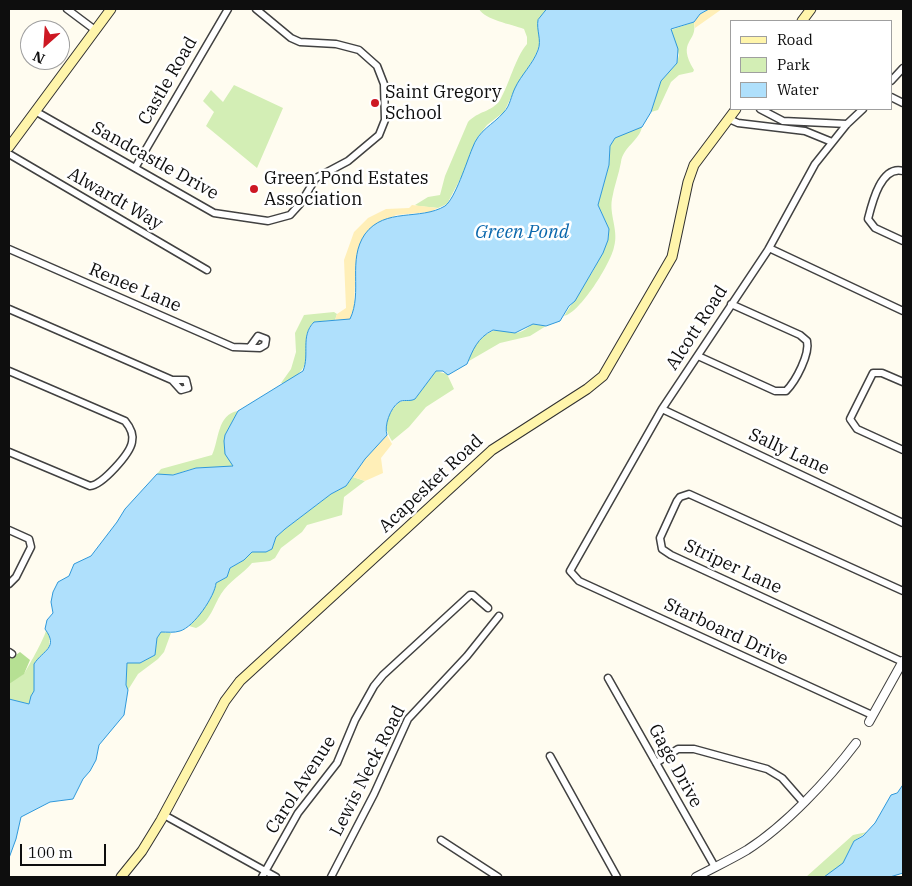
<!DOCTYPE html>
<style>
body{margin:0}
#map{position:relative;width:912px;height:886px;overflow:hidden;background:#fffcf0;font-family:"IBM Plex Serif",serif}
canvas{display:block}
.frame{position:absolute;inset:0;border:10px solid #0e0e0e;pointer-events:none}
.legend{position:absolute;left:730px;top:20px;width:162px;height:90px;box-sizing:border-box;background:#fff;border:1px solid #9f9f9f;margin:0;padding:6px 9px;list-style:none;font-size:15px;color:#0e0e0e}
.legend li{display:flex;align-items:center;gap:10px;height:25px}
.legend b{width:25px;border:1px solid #9f9f9f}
.north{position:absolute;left:20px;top:20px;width:50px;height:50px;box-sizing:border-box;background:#fff;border:1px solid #9f9f9f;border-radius:50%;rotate:206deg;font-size:14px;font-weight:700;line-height:20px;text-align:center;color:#0e0e0e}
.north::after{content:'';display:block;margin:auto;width:18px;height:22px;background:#cd1823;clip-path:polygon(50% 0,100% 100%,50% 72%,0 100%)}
.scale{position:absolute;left:20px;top:844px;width:86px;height:22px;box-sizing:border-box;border:2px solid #0e0e0e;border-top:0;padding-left:6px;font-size:15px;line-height:18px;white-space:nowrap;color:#0e0e0e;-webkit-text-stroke:4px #fff;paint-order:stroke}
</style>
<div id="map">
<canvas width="912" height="886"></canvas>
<div class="frame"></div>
<ul class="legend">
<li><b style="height:6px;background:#fff5ab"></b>Road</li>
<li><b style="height:14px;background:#d3eeb5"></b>Park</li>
<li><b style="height:14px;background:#afe0fc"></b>Water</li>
</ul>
<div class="north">N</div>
<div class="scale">100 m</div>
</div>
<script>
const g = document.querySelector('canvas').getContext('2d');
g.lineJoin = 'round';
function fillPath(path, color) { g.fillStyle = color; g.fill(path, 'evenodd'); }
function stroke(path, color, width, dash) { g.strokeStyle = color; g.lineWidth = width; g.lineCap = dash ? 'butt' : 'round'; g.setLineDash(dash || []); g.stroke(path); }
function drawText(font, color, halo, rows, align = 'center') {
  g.font = font + ' "IBM Plex Serif",serif'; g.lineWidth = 5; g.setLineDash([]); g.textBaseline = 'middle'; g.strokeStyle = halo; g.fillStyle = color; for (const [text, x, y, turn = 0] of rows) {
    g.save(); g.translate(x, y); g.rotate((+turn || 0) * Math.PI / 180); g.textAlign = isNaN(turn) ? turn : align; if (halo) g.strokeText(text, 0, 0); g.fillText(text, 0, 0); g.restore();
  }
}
fillPath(new Path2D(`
 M479 9H547L538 20 541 41 535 56 514 91 504 112 487 125 477 138 467 166 447 204 438 208 418 206 415 205 428 197 440 195 445 176 468 122C478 111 492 112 500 100 509 85 515 58 527 44V37L524 29C511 24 485 20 479 9Z
 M694 22C698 43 676 40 694 70L693 72 679 75 671 82 658 110 651 112 661 81 677 63 679 55 671 30Z
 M234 85 283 108 257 168 206 126 214 112 203 101 211 90 223 102Z
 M639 127H642C639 141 623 147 621 162 619 174 614 186 612 199 609 215 619 231 614 247 611 263 580 313 564 316L593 271 608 240 609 229 598 205 609 165 610 146 615 138Z
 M334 312 337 314 335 320 314 322C295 341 319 357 295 377 290 381 287 383 281 383L291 369 296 352 295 333 304 315Z
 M533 324 546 326 530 336 500 343 469 361C467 350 485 332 496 330 503 329 508 333 515 333 522 333 528 327 533 324Z
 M436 371 447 374 454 389 426 407 409 427 392 441C382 425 386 417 399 402L415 399Z
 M238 411 225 435 224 441V449L233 466C222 470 208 467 197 468 183 470 171 479 157 474L161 469 212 455C219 441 217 414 238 411Z
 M353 477 365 481 344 497 342 515 307 525 302 532 281 548 275 558 270 561 252 563C243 574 229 581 221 594 214 605 210 622 196 628L189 626 210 600 216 583 227 577 230 568 244 560 252 552H266L272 549 276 537 285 529 331 494 346 486Z
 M46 630 50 635 49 647 34 664 36 686 29 704 9 699V684C13 679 21 677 25 672 29 666 46 635 46 630Z
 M161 632 171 633 164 652 158 659 138 674 128 690 126 685 127 663H140L155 655 157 638Z
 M867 832 854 841 843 863 835 870 824 877H806L853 835Z`), '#d3eeb5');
fillPath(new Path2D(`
 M20 652 30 660 24 674 9 684V656L13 657Z`), '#b6e093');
fillPath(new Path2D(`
 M709 9H722L695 28 694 22 700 14Z
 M412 205 438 208 430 212 396 215 365 233 356 259 354 307 350 319 347 320H335L337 314 346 308 344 260 354 232 368 218 386 209 409 208Z
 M387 435 392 444 381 458 383 473 365 481 353 477 365 459Z`), '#ffefb8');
const water = new Path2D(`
 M547 9H709L700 14 694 22 671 29 678 49 677 63 661 81 651 112 642 127 615 138 610 146 609 165 598 205 609 229 608 240 603 253 575 301 569 306 560 321 546 326 533 324 515 333 493 330C477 338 473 350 467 364L448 375 443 371H436L415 399C410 402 403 399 399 402 390 408 384 426 387 435L365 459 346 486 331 494 285 529 276 537 272 549 266 552H252L244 560 230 568 227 577 216 583C215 596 194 627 180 631 174 633 167 632 161 632L157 638 155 655 140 663H127L126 685 128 690 124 715 99 745 96 760 90 771 83 779 73 799 50 802 21 817 16 839 9 858V699L29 704 31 696 34 691V664C43 650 59 648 45 629L47 620 53 613 51 602 53 592 58 582 69 576 74 564 91 556 117 522 125 509 157 474 173 475 196 468 233 466 225 454 224 441 225 435 238 411 303 371C310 354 300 336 314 322L350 319C363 292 347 260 365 234 385 207 420 221 445 206 455 199 467 161 472 149 479 129 492 126 504 112 510 106 511 96 515 88 521 75 533 64 538 50 542 40 536 30 538 20Z
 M903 785V873L890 877H824L843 863 854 841 863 836 875 823 891 795 897 793Z`);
fillPath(water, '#afe0fc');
stroke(water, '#2f98da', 1);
const minor = new Path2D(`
 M67 9 95 30
 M891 81 903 68
 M891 97 903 103
 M760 109 783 121 847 124
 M863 109 847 124 815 164 768 250 662 409 570 571 579 581 872 715
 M35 111 214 213 268 221 290 215 300 204 316 178 348 161 379 135 385 120 384 84 377 66 359 50 336 44 300 42 291 38 256 9
 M729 119 738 123 805 131 832 142
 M9 154 207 270
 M135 168 228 9
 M903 171C881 165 872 203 868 219L875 228 903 241
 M769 248 903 311
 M9 249 233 347 260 348 265 345 266 339 258 336 250 347
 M9 309 172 380
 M698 356 775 391H786C796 381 810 354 807 341L800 335 731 304
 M9 371 125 421C130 427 134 434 132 442 130 454 102 485 90 486L9 452
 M172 380H186L188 388 181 390Z
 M903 382 882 373H873L850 419 857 429 903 450
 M662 409 903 523
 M9 530 29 539 31 547 16 577 9 584
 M9 652 12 654
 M903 662 671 555 662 549 660 538 677 501 680 497 689 494 903 591
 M608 678 715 867
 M550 756 617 877
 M656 763 678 749H694L767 769 782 778 803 802
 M164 815 276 877
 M441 840 498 877
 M262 877 298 813 337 763 355 720 374 686 383 675 470 595H473L488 608
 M331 877 374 794 408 719 467 656 499 616`);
const tertiary = new Path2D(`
 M869 722 903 661
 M696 877C713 868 730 860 747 850 786 825 828 780 856 743`);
const secondary = new Path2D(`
 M802 21 811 9
 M9 147 111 9
 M121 877 142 851 161 820 225 701 240 681 492 450 587 389 603 376 672 257 688 182 694 165 736 109`);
stroke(minor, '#414141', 9);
stroke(tertiary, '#414141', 10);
stroke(secondary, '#303030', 11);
stroke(minor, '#fff', 6);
stroke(tertiary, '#fff', 8);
stroke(secondary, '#fff5ab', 9);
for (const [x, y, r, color] of [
 [375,103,5,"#cd1823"],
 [254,189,5,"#cd1823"]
]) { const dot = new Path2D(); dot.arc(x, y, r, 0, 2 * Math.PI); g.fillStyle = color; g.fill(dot); stroke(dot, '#fff', 2); }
drawText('18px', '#0e0e0e', '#fff', [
 ["Castle Road",168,81,-60],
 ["Sandcastle Drive",155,161,29],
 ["Alwardt Way",115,199,30],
 ["Renee Lane",135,288,23],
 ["Alcott Road",697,328,-57],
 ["Sally Lane",789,452,25],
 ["Acapesket Road",431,484,-43],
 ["Striper Lane",733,567,25],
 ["Starboard Drive",726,632,25],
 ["Gage Drive",675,766,61],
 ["Lewis Neck Road",368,771,-63],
 ["Carol Avenue",301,785,-57]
]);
drawText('18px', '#0e0e0e', '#fff', [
 ["Saint Gregory",385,93],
 ["School",385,114],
 ["Green Pond Estates",264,179],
 ["Association",264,200]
], 'left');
drawText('italic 19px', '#0b68ad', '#fff', [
 ["Green Pond",522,233]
]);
</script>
